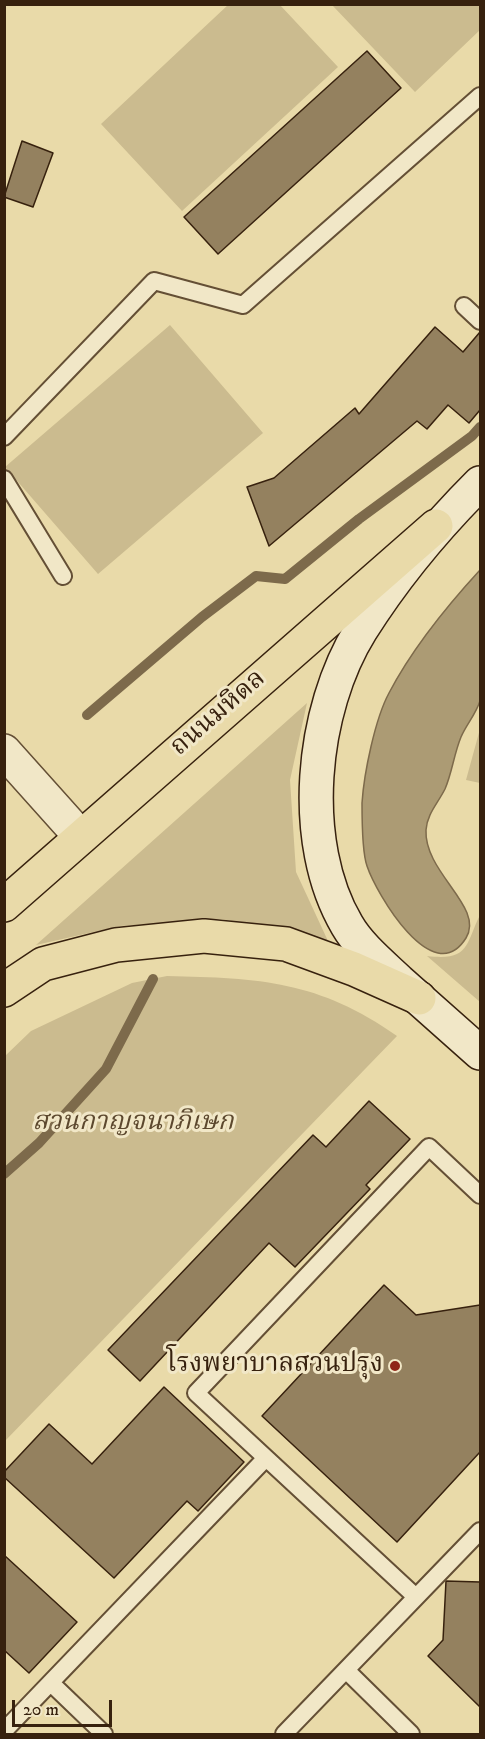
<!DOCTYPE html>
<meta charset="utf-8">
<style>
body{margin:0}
#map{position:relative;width:485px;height:1739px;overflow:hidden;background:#e9daa9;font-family:"IM FELL DW Pica",serif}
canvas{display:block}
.frame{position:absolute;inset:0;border:6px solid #37210e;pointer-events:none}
.scale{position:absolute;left:12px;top:1700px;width:100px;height:27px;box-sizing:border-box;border:3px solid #37210e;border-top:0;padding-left:8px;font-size:18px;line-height:21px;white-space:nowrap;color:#37210e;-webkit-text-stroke:4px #f1e7c7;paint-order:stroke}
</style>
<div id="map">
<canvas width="485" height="1739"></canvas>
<div class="frame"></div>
<div class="scale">20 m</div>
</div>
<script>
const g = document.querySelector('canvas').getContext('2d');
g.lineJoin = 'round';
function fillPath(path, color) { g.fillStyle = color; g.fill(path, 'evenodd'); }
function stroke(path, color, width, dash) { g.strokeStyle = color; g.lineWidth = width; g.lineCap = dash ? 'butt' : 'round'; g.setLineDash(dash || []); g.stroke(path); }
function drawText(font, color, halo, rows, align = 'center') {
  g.font = font + ' "IM FELL DW Pica","Noto Serif Thai",serif'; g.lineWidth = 6; g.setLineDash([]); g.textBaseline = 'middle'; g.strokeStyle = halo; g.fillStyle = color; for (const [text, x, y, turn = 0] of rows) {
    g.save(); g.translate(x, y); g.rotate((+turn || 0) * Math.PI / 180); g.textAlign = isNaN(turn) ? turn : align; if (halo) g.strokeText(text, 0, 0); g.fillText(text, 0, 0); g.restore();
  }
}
fillPath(new Path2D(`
 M229 4 280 5 338 67 182 211 101 124Z
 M332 5H480V30L415 92Z
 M170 325 263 433 98 574 5 467Z
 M307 703 290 780 296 872 328 941 222 919 120 926 36 945Z
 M480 729V783L466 780Z
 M480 915V1002L427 956C470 961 465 945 480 915Z
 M167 976C260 978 319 981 397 1036L5 1441V1056L31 1031 132 983Z`), '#cbbb8f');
const water = new Path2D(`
 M480 570C481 602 480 634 480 665 480 676 483 691 480 701 476 714 466 725 461 737 454 754 452 773 445 789 438 803 427 814 426 830 424 873 485 907 466 938 433 991 376 893 367 866 362 852 362 818 362 803 364 773 375 719 389 693 412 649 446 607 480 570Z`);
fillPath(water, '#ac9b74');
stroke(water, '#7d6a4b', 1.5);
stroke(new Path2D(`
 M87 715 202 617 256 576 285 579 359 519 472 436 480 427
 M4 1174 39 1143 106 1069 153 979`), '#7d6a4b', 10);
const building = new Path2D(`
 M367 51 401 88 218 254 184 217Z
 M22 141 53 153 33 207 4 197Z
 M435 327 463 352 480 332V410L469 423 448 405 427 429 417 421 269 546 247 487 274 478 355 408 359 414Z
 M369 1101 410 1139 366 1185 370 1189 295 1267 269 1243 140 1381 108 1350 313 1135 326 1147Z
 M384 1285 416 1315 480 1305V1452L397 1542 262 1416Z
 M164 1387 244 1462 198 1511 187 1501 114 1578 4 1477V1472L49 1424 92 1464Z
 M4 1555 77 1622 29 1673 4 1650Z
 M446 1581 480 1582V1707L428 1656 443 1640Z`);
fillPath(building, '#94815f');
stroke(building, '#37210e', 1.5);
const service = new Path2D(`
 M464 306 480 321
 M4 437 154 281 243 305 480 96
 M4 479 63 576
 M416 1597 196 1393 429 1147 480 1195
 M346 1670 411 1734
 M52 1684 104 1734
 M4 1731 265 1459
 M284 1734 480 1531`);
const minor = new Path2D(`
 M4 751 81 837`);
const secondary = new Path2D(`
 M480 483C436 527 395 576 361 630 311 710 298 842 347 925 359 946 381 964 399 981 426 1005 453 1029 480 1053`);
const primary = new Path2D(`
 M4 905 436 526
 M4 990 43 964 116 945 204 936 286 944 354 969 419 998`);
stroke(service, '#644f35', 20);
stroke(minor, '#644f35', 36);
stroke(secondary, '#37210e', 36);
stroke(primary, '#37210e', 36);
stroke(service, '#f1e7c7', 16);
stroke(minor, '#f1e7c7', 33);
stroke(secondary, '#f1e7c7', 33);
stroke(primary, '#e9daa9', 33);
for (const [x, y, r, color] of [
 [395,1366,6,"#8f2418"]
]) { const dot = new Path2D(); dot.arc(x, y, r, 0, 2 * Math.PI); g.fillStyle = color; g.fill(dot); stroke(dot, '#f1e7c7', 2); }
drawText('26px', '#37210e', '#f1e7c7', [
 ["ถนนมหิดล",219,714,-41]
]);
drawText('italic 26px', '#5c482e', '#f1e7c7', [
 ["สวนกาญจนาภิเษก",133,1124]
]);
drawText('26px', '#37210e', '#f1e7c7', [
 ["โรงพยาบาลสวนปรุง",383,1366]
], 'right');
</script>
